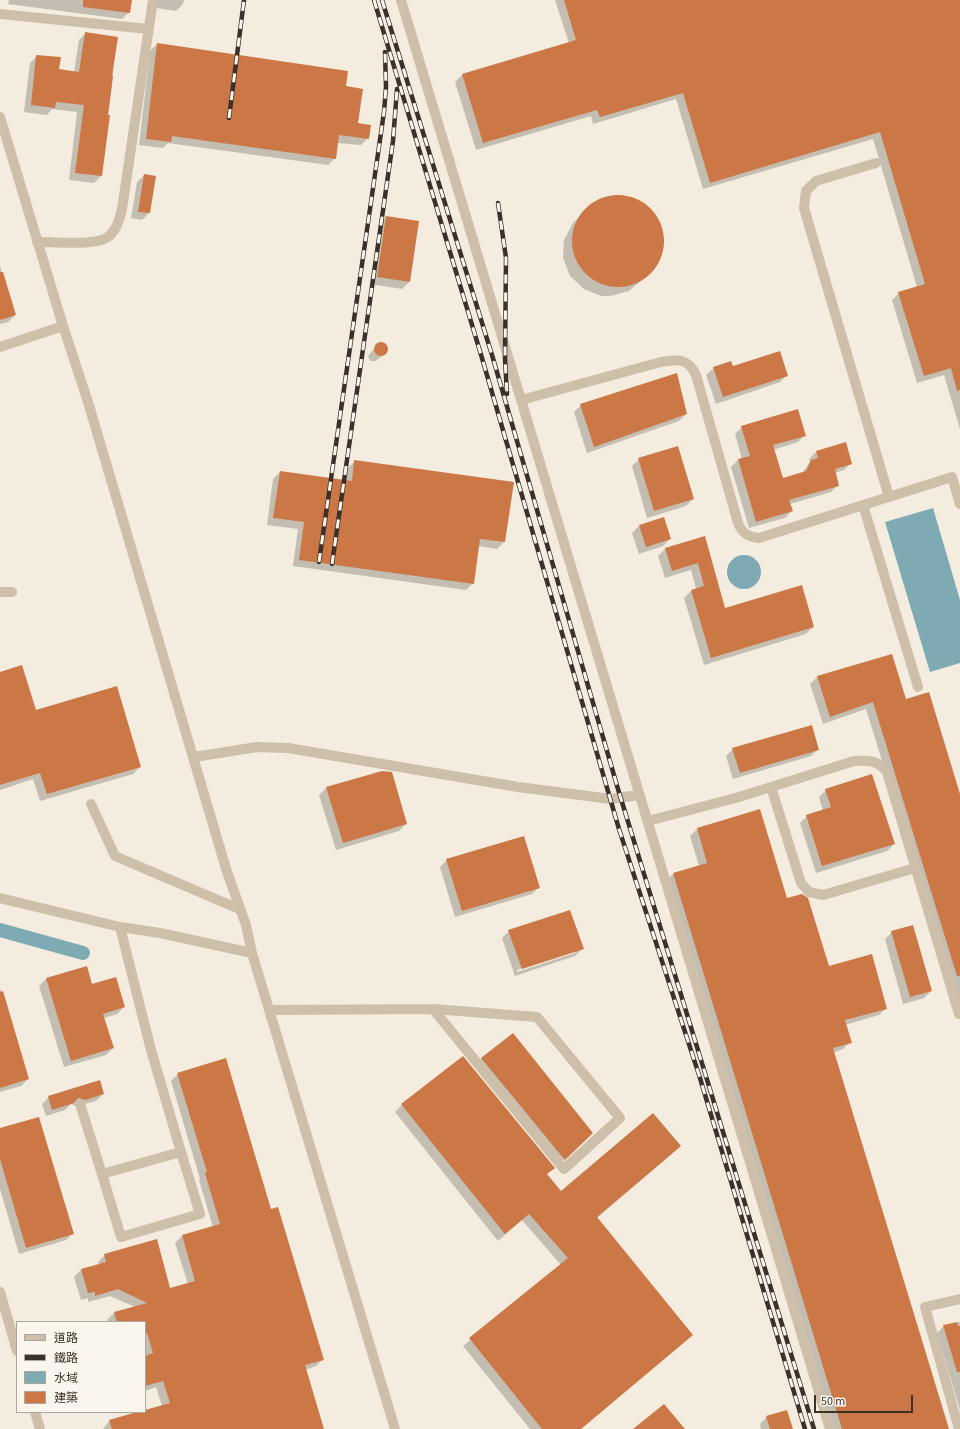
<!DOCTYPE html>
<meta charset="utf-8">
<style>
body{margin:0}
#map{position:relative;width:960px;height:1429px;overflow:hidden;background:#f4eddf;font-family:"Source Sans 3","Noto Sans TC",sans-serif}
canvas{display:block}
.legend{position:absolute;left:16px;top:1321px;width:130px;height:92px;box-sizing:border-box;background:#fbf6ed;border:1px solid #aea79f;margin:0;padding:5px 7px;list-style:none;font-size:12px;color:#3b312a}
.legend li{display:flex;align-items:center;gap:8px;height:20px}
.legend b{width:20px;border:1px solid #aea79f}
.scale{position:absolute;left:814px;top:1395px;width:99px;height:18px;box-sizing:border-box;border:2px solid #3b312a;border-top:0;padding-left:5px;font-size:12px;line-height:14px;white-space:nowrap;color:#3b312a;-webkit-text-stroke:3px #fbf6ed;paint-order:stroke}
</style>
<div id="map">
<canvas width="960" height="1429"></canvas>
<ul class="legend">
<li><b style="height:5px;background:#cdbfaa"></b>道路</li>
<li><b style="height:5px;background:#3b312a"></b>鐵路</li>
<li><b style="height:11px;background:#7daab3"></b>水域</li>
<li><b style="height:11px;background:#cb7746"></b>建築</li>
</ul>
<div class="scale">50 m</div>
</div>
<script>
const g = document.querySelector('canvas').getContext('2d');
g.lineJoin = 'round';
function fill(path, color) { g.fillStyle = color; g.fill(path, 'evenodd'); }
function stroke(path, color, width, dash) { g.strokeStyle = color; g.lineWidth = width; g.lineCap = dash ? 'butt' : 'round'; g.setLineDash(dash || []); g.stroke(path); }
const water = new Path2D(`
 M933,508L960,600V663L930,672L885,522Z
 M727 572a17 17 0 1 1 34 0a17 17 0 1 1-34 0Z`);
const shadow = new Path2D(`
 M9,0H131L129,12L122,19L8,4Z
 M157,0H184L183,4L176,11L156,8Z
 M555,0H960V429L944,375L917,383L892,300L899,293L917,287L873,139L703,189L676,99L593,124L591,116L476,150L455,82L462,75L569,43Z
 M86,33L117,38L101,176L94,183L69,180L77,112L52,109L47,115L24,112L30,63L37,56L58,70L74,72L79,40Z
 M157,44L345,87L357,124L368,138L361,145L337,143L335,158L328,165L168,143L163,148L139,145L150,51Z
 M144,175L155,177L149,213L142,220L131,218L137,182Z
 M616,196L634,199L643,203L656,217L663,234L662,253L654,270L629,291L611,296H601L584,289L570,276L563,258L564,240L573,223L583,213L598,201Z
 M386,217L409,282L402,289L370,284L379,224Z
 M0,266L15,315L8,322L0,324Z
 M379,343H381L386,346V352L376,361H370L368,356Z
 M732,367L787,375L780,382L716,404L706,375L714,368Z
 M581,405L686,414L679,421L587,453L574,412Z
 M742,427L805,435L798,442L773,450L782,479L802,473L810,462L809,459L816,452L851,463L844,470L835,473L838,485L831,492L790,504L792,511L785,518L749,528L731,467L738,460L742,459L735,434Z
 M639,459L693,499L686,506L647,518L632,466Z
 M355,461L504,542L497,549L478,546L473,583L466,590L293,566L298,529L267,525L273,479L280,472L346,481L348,468Z
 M639,526L670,539L663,546L639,554L632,533Z
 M704,538L725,609L813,627L806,634L704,665L684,598L691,591L696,589L691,570L665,578L658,556L665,549Z
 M891,655L905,700L960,797V1013L866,709L823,724L810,684L817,677Z
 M0,673L35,711L140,767L133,774L40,801L33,779L0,790Z
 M733,749H818L811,756L733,779L726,756Z
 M326,788L406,824L399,831L336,850L319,795Z
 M826,790L894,844L887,851L816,873L800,823L807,816L823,811L819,797Z
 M697,829L787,899L828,967L886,1008L879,1015L845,1025L850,1042L843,1049L833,1053L948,1429H833L666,881L673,874L699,866L690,836Z
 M447,860L539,887L532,894L455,917L440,867Z
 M509,931L582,949L575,956L515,976L502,938ZM575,951V953L517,972V970Z
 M892,932L931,991L924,998L903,1004L885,939Z
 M86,967L92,985L124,1007L117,1014L104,1018L113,1048L106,1055L64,1067L39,986L46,979Z
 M0,988L28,1079L21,1086L0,1092Z
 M482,1058L585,1140L557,1166L475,1065Z
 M178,1074L270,1210L323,1359L316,1366L305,1370L323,1429H103L110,1420L162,1406L156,1387L145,1391V1322H108L107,1320L114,1313L135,1307L110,1296L88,1302V1298L81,1300L74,1277L81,1270L99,1265L98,1262L105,1255L170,1289L188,1284L175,1243L182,1236L213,1227L199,1180L200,1179L171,1081Z
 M103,1094L96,1101L77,1106L71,1104L65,1110L46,1116L42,1104L49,1097Z
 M402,1105L561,1193L673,1153L597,1218L692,1335L581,1429H530L463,1346L561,1265L522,1220L498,1241L395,1112Z
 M0,1130L73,1233L66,1240L19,1254L0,1189Z
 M960,1322V1410L937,1333L944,1326Z
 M767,1417L792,1429H761L760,1424Z`);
const canal = new Path2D(`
 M0,930L83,953`);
const building = new Path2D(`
 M83,0H132L130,13L83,7Z
 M564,0H960V390L957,391L951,368L924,376L898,292L925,284L880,132L710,183L683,93L600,117L597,110L483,143L462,74L576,40Z
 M85,32L118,37L112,76L113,77L108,115H110L102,176L75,173L84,105L56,102L55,108L31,105L36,55L61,57L59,69L79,72Z
 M157,43L348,71L346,86L363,89L358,123L371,125L369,139L339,135L336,159L172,136L171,142L146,139Z
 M144,174L156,176L150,213L138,212Z
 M572 241a46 46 0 1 1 92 0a46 46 0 1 1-92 0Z
 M386,216L419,221L410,282L377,277Z
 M0,272H3L16,315L0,320Z
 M374 349a7 7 0 1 1 14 0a7 7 0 1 1-14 0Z
 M780,351L788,376L723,397L713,367L731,361L733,366Z
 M677,373L687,414L594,447L580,404Z
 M798,409L806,436L773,445L783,478L806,471L811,460L818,458L816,451L846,442L852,464L835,469L839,486L789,500L793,511L756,522L738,459L750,456L741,426Z
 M678,446L694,499L654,511L638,458Z
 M354,460L514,482L505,542L480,539L474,584L299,560L304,522L273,518L280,471L352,481Z
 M664,517L671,539L646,547L639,525Z
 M705,536L725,608L802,585L814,627L711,658L691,590L704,586L698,563L672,571L665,548Z
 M892,654L906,699L929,692L960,794V976H957L873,702L830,717L817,676Z
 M22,665L36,710L117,686L141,767L47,794L40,773L0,785V672Z
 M812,725L819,750L740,773L732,748Z
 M382,771L392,772L407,824L343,843L326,787Z
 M872,774L895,844L822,866L806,815L831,807L825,789Z
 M760,809L787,898L802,894L808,898L829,966L872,954L887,1009L845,1020L852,1043L833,1048L949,1429H842L673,873L707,863L697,828Z
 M524,836L540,888L462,911L446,859Z
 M570,910L584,949L522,969L508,930Z
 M913,925L932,991L910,997L891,931Z
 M87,966L92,984L116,977L125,1007L103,1014L114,1048L71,1061L46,978Z
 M3,991L29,1079L0,1088V992Z
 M513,1033L593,1133L565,1160L481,1058Z
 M463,1056L555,1168L547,1174L561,1191L653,1113L681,1146L597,1217L693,1335L581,1429H542L469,1338L568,1258L529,1214L505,1234L401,1104Z
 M226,1058L271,1209L278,1207L324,1360L305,1365L324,1429H112L109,1420L137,1412H145V1410L170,1403L163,1381L145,1386V1356L153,1353L147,1333H145V1322H117L114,1312L147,1303L118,1289L95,1296V1292L88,1293L81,1269L106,1262L104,1254L157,1239L170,1288L195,1281L182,1235L220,1224L205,1173L207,1172L177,1073Z
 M100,1080L104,1094L85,1100L78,1098L74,1103L52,1110L48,1096Z
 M39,1117L74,1234L26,1248L0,1159V1128Z
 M957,1322L958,1326H960V1372H957L943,1325Z
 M664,1404L685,1429H633Z
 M787,1410L793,1429H770L766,1416Z`);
const minor = new Path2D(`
 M401,0L830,1429
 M0,14L148,29
 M0,117L63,326L88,402L227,872L246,925L252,953L395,1429
 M876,163L816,181L806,191L804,208L889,497
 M37,242C54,242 96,246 108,237C117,230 120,219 122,209L153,0
 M0,347L63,326
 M521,400L661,362C678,359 688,358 696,375L738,523C742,533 748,537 759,538L952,477L960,504
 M863,505L918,687
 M0,592H12
 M194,757L257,747L288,748L518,787L611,799L639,795
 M771,787L801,883L809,892L823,895L915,868
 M91,804L115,856L239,909
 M648,821L739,797L854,761C868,760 878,760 887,772L959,1014
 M0,898L120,927L160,933L252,953
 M269,1010L433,1009L537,1017L620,1118L564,1169L433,1009
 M80,1104L102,1174L181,1152L151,1050L120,927
 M102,1174L121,1237L200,1214L181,1152
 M0,1292L17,1351
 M35,1412L40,1429
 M959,1429L925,1307L960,1299`);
const rail = new Path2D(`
 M374,0L482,358L619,829L700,1078L805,1429
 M382,0L492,355L618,789L814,1429
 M229,118L244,0
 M498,203L506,258L505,359L507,394
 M319,562L384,112L386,87L385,52
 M332,564L393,141L397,89`);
fill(water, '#7daab3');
fill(shadow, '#0003');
stroke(canal, '#7daab3', 14);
fill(building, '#cb7746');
stroke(minor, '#cdbfaa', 10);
stroke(rail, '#3b312a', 4.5);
stroke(rail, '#fbf6ed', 3, [9]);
</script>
